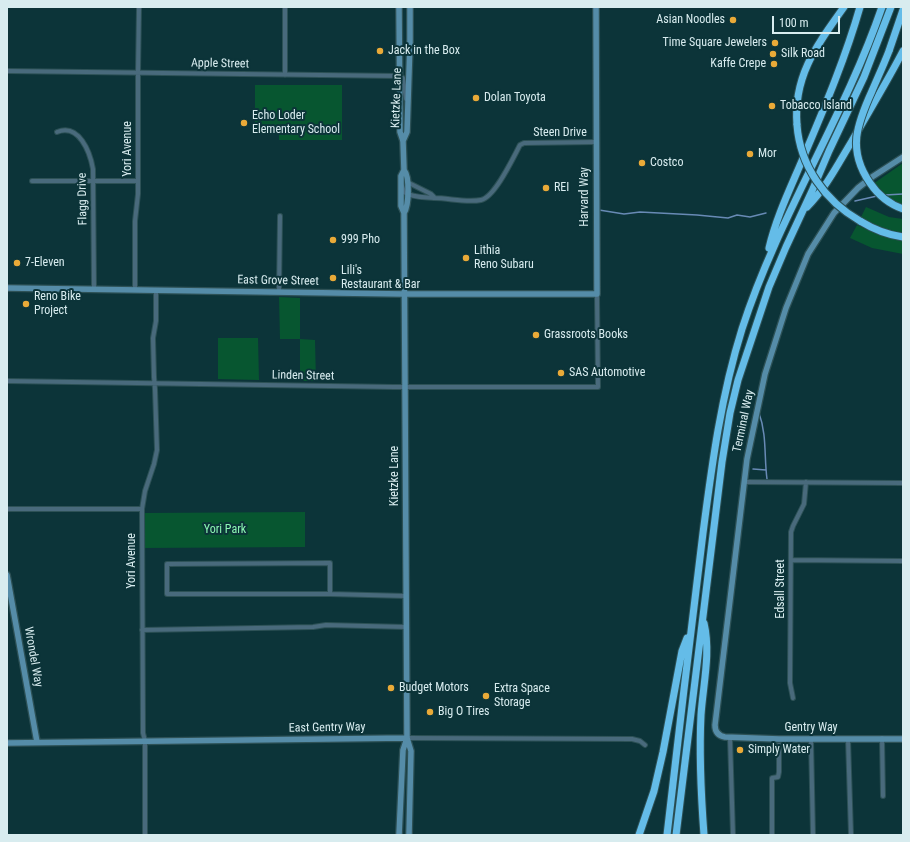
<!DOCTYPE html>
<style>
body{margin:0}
#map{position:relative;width:910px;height:842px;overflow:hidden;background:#0c3439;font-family:"Roboto Condensed",sans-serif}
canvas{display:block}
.frame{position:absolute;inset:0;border:8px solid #d8ecef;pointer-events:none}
.scale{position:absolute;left:772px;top:16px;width:68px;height:18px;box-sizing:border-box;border:2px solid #d8ecef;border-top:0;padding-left:5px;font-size:12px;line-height:14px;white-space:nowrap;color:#d8ecef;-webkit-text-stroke:3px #0c3439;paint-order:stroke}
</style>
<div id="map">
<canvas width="910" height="842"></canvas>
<div class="frame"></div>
<div class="scale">100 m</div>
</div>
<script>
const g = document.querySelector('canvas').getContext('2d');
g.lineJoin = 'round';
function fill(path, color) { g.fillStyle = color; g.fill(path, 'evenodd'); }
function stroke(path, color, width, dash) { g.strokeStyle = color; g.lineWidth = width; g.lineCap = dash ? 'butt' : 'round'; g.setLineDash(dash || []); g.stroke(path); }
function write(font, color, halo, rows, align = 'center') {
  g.font = font + ' "Roboto Condensed",sans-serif'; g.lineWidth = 4; g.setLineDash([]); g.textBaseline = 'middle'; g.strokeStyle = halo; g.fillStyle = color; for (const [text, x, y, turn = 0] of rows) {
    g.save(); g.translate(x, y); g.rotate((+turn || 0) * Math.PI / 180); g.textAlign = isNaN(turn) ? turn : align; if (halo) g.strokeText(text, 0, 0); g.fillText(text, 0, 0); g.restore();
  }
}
const green = new Path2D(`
 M255,85H342V140H279V131L276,128H255Z
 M903,163V206L890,199L873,184Z
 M866,207L889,217L903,219V233C888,231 874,225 860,219Z
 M857,225L882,236L903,241V254L872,248L850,238Z
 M279,297L300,298V339L315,340L316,381H300V339H280Z
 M218,338H258L259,380L218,379Z
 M305,512V547L144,548V513Z`);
const stream = new Path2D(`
 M885,195L903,194
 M855,201L877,196
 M599,210L624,214L640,212L697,215L728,218L737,215L750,217L766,213
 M759,413C767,435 764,457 767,479
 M753,469L766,470`);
const street = new Path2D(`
 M285,7V75
 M7,71L399,76L403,78L406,99
 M57,132C79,123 90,152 93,169L94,289
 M32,181H138
 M407,182L431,194L434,197
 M402,186L404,192C413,198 425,197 434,198C449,198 466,203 481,200C495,197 513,158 520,145L524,143L596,142
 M135,290V221L138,194V73L139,7
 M279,292L280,216
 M7,381L394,387H598L597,294
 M745,482L903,483
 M7,509H142
 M791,560L903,561
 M330,594V563L167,564V594H330L406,596
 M142,630L313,627L326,625L406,627
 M793,698L790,683L791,532L793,526L804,504L806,482
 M407,738L632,739L640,741L645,745
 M730,738L733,835
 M882,738L883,796
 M811,739L813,835
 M848,739L851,835
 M145,835V741L143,733L142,509L145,491L154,464L157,450L155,389L154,377L153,338L156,321V290
 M772,835V778L778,777L779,772V745`);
const secondary = new Path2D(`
 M399,7L400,132L403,141L404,170L401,176V206L404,213
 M403,141L407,132L410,43V7
 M903,157L872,177L858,188L834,213L808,254L786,308L765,374L747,459L715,725C715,732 719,736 725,737L779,739H903
 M404,170C410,177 409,205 404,213L407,738L411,751L409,835
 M7,288L404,294H597L596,7
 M7,575L37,742
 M7,743L407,738
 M399,835L403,750L407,738`);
const highway = new Path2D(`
 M889,51L903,10
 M797,125C793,76 817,45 844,7
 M807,207C826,188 838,164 852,141C869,111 887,82 903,51
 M860,221C873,229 888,235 903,237
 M769,248C777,214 793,183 806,151C826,104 846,56 860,7
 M704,623C711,653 703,685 701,715C699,755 701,795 704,835
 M639,835L654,791L663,752L682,651L687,638
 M667,835C679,734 690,634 703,533C712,464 721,396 742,329C778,217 844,118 882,7
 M676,835L722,462L730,413L738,380L769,287L786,247L812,191L829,151L864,77L891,7`);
const highwayBridge = new Path2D(`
 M889,51C884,64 878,77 872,91C857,124 847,150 870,183C878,195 889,204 903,209
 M797,125C800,166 825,201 860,221`);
const markers = [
 [733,20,4,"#eaaa38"],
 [775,43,4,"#eaaa38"],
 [380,51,4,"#eaaa38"],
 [773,54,4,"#eaaa38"],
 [774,64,4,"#eaaa38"],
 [476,98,4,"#eaaa38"],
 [772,106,4,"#eaaa38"],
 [244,123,4,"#eaaa38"],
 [750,154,4,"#eaaa38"],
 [642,163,4,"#eaaa38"],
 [546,188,4,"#eaaa38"],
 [333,240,4,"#eaaa38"],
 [466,258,4,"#eaaa38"],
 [17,263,4,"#eaaa38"],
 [333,278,4,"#eaaa38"],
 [26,304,4,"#eaaa38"],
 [536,335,4,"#eaaa38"],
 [561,373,4,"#eaaa38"],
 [391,688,4,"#eaaa38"],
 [486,696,4,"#eaaa38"],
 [430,712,4,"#eaaa38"],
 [740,750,4,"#eaaa38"]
];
const poiNames = [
 ["Asian Noodles",725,20,"right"],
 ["Time Square Jewelers",767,43,"right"],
 ["Jack in the Box",388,51],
 ["Silk Road",781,54],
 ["Kaffe Crepe",766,64,"right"],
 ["Dolan Toyota",484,98],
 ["Tobacco Island",780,106],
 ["Echo Loder",252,116],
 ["Elementary School",252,130],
 ["Mor",758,154],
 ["Costco",650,163],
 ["REI",554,188],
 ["999 Pho",341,240],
 ["Lithia",474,251],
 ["Reno Subaru",474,265],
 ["7-Eleven",25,263],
 ["Lili's",341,271],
 ["Restaurant & Bar",341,285],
 ["Reno Bike",34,297],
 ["Project",34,311],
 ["Grassroots Books",544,335],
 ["SAS Automotive",569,373],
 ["Budget Motors",399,688],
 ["Extra Space",494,689],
 ["Storage",494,703],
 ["Big O Tires",438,712],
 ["Simply Water",748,750]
];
const streetNames = [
 ["Apple Street",220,64,1],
 ["Kietzke Lane",397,98,-88],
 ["Steen Drive",560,133],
 ["Yori Avenue",128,149,-90],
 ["Harvard Way",585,197,-90],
 ["Flagg Drive",83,199,-91],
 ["East Grove Street",278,281,1],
 ["Linden Street",303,376,1],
 ["Terminal Way",744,421,-78],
 ["Kietzke Lane",395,476,-90],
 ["Yori Avenue",132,561,-90],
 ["Edsall Street",781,589,-90],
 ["Wrondel Way",33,657,80],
 ["East Gentry Way",327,728,-1],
 ["Gentry Way",811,728]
];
const parkNames = [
 ["Yori Park",225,530]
];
fill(green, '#075630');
stroke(stream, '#688ab5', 1.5);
stroke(street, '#2d5156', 6);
stroke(secondary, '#2d5156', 8);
stroke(highway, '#2d5156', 9);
stroke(street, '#496a7c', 4);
stroke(secondary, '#558ca8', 5.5);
stroke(highway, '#64bce8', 7);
stroke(highwayBridge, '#2d5156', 9, []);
stroke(highwayBridge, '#64bce8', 7);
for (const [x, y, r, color] of markers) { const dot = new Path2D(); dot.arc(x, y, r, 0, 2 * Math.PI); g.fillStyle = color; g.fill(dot); stroke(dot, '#0c3439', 1.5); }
write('12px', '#d8ecef', '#0c3439', poiNames, 'left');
write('12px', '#d8ecef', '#0c3439', streetNames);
write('12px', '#8cf6b3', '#0c3439', parkNames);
</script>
